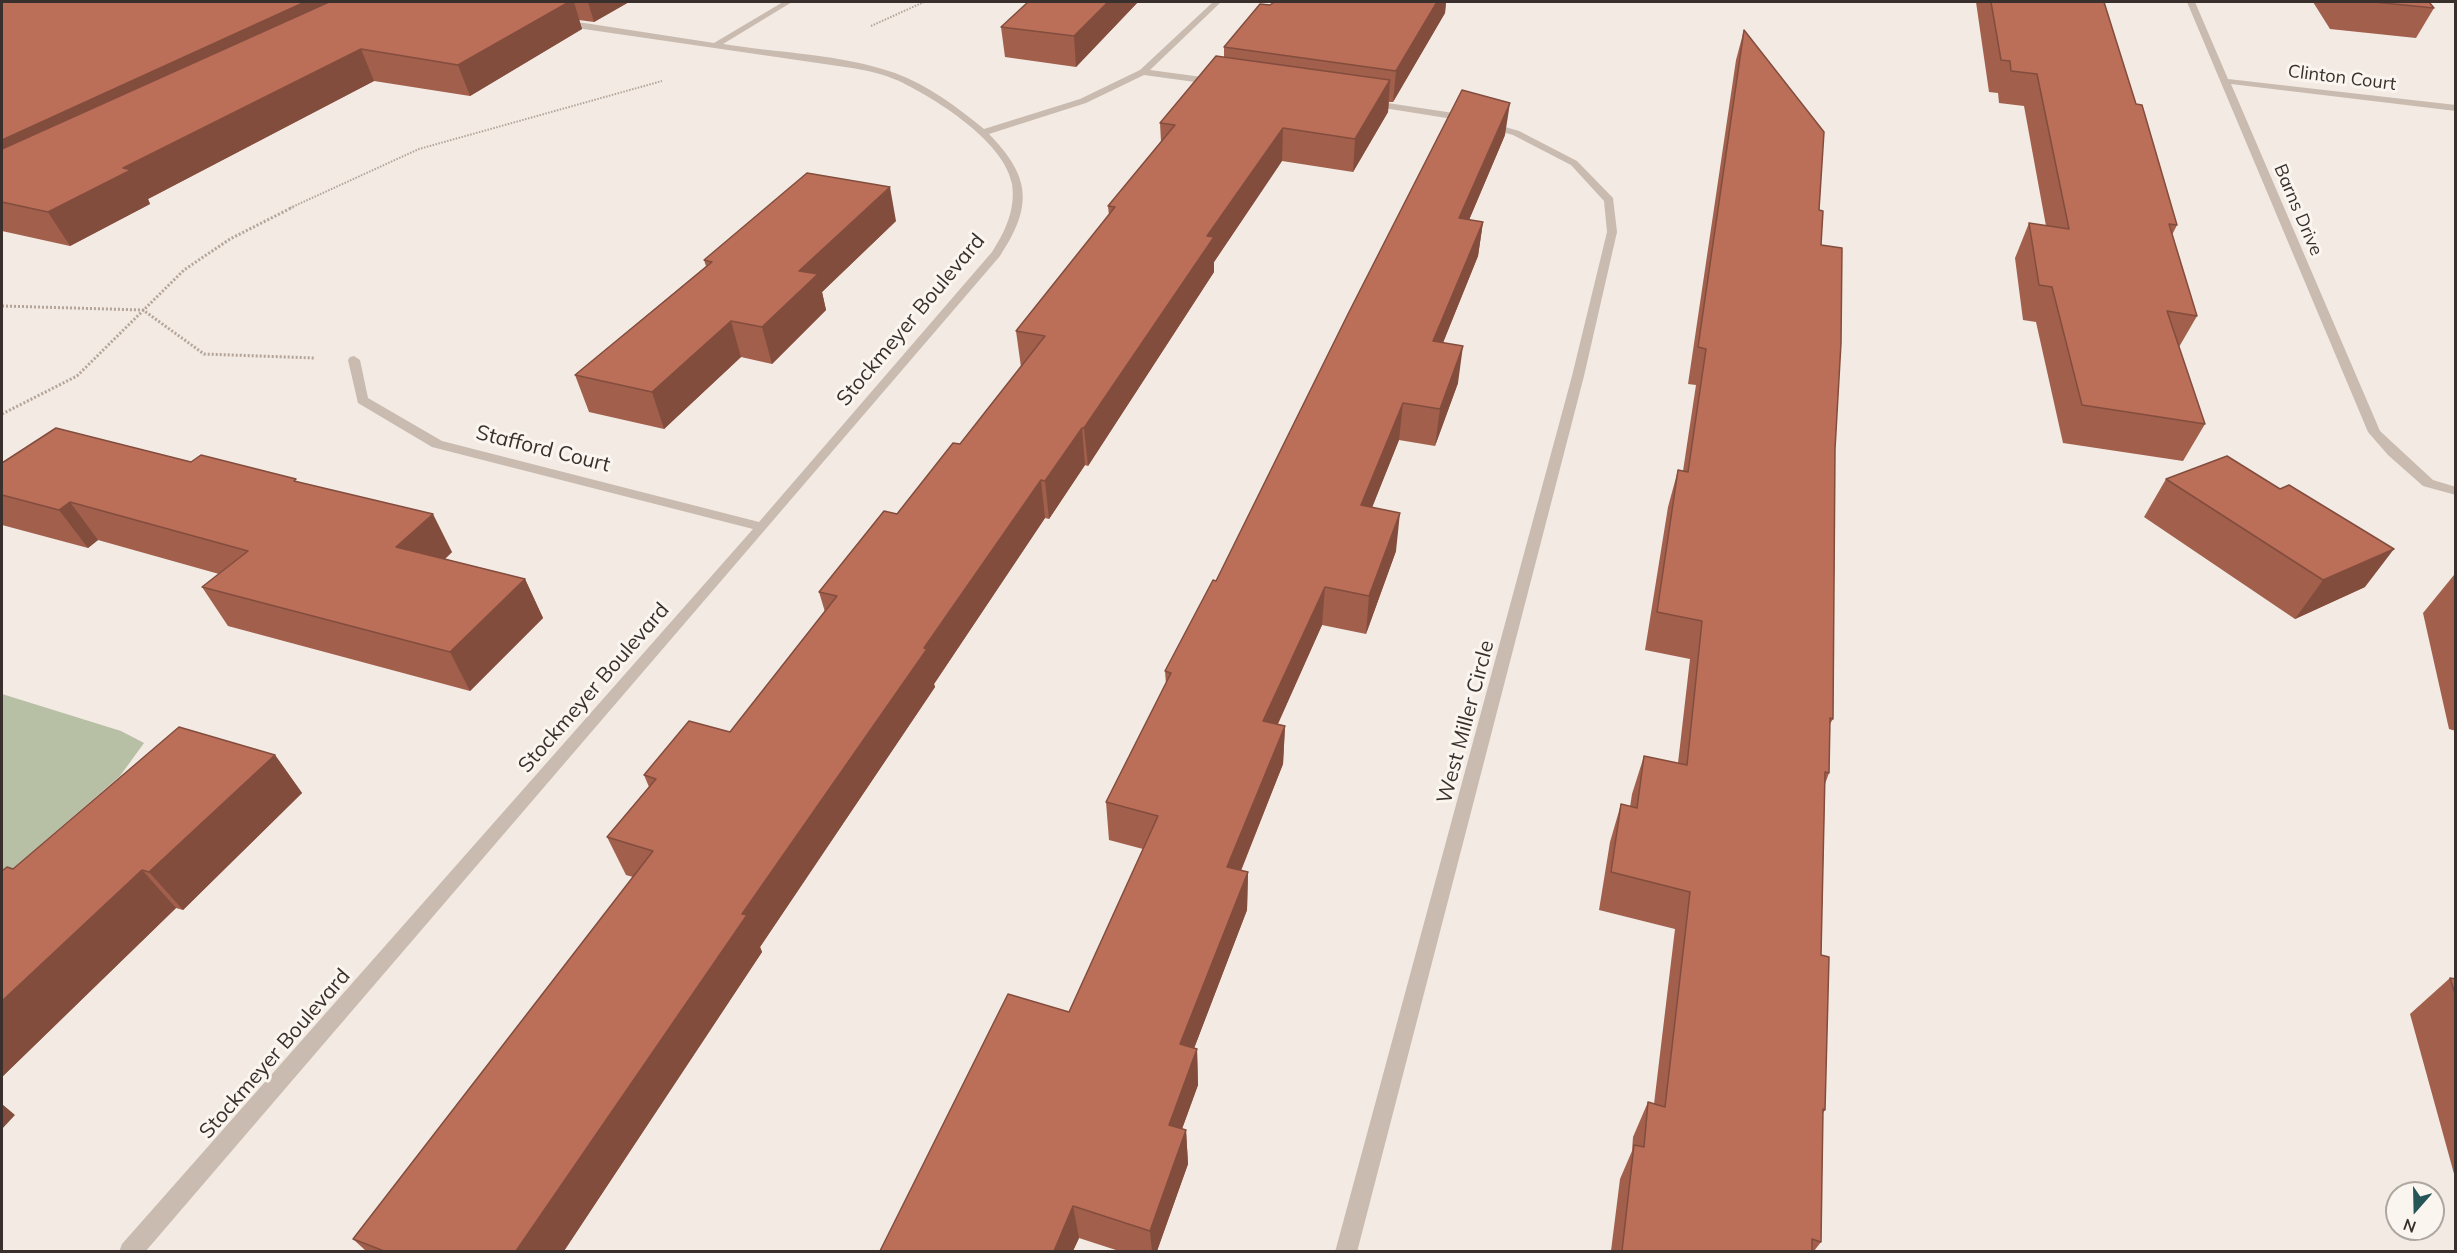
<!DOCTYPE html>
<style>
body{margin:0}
#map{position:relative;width:2457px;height:1253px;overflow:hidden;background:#f2eae3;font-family:Mulish,sans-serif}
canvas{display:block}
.frame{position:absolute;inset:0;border:3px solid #39302d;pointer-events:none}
.north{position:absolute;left:2385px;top:1181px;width:60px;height:60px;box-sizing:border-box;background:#faf5ef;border:2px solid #ada6a1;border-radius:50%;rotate:200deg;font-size:16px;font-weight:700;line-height:24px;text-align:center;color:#39302d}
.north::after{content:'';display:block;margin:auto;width:21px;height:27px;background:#255557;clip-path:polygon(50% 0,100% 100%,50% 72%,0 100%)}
</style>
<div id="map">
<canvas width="2457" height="1253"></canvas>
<div class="frame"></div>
<div class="north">N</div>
</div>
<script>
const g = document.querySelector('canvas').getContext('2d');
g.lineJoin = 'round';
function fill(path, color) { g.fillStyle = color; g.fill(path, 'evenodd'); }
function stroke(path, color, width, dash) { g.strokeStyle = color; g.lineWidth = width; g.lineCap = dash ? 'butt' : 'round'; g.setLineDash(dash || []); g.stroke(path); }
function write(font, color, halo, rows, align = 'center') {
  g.font = font + ' Mulish,sans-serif'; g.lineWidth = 6; g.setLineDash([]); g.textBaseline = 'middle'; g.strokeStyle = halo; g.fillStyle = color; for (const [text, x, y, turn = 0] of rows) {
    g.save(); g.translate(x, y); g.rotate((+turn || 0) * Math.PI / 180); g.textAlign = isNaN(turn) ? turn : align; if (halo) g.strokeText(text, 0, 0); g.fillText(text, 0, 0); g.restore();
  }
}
const green = new Path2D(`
 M2,694L121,731L144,743L120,776L2,878Z`);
const pathFar1 = new Path2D(`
 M871,26L924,2
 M290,208L419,149L662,81`);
const path = new Path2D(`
 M2,306L143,310L204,354L314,358
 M2,414L77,376L184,270L230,239L293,207`);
const minor = new Path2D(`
 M783,2H792L723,44C779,53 841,54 895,73C928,85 957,107 984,129L1080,99L1140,70L1213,2H1221L1150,70L1217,79L1221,82L1217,85L1144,75L1086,103L989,134C1031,177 1033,206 1000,256L145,1252H119L122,1244L753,529L432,447L358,403L348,360L350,357L354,356L360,360L368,398L442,441L759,522L992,252C1005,232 1016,209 1012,184C1005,143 939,101 905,84C888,75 870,71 852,68L563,26L559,23L563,20L591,24L714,43Z
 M2187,2H2195L2228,79L2456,105V111L2231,84L2380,431L2433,480L2456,487V495L2423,486L2388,455L2368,432Z
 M1368,100L1460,114L1519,131L1577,161L1613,198L1617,232L1584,376L1357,1252H1335L1572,376L1607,232L1604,201L1571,165L1513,135L1459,120L1365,105V101Z`);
const wall = new Path2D(`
 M2,2H629L594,22L579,20L582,29L470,96L374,81L148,199L150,204L70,246L2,231Z
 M1138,2L1076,67L1005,57L1001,27Z
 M1274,2H1446L1445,13L1393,102H1389L1388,112L1353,172L1282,161L1214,262V272L1088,466L1085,465L1049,519L1045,518L934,684L935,687L760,947L762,952L564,1251H366L353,1239L633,877L626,875L607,837L649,787L644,775L730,732L825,612L819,592L897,514L960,444L1021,367L1016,331L1109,216L1108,206L1161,142L1160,123L1224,57V47L1270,5Z
 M1976,2H2104L2136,104L2177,225L2172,235L2197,316L2179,347L2205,424L2183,461L2063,443L2036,322L2023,320L2015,258L2029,223L2046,226L2024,106L1999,103L1998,93L1989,92Z
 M2313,2H2429L2434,8L2416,38L2330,29Z
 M1744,30L1819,210L1835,449L1833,719L1830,724L1829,773L1825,784L1821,955L1825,1110L1823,1113L1821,1242L1814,1251H1611L1620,1179L1632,1151L1633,1137L1648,1102L1654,1104L1675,929L1599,910L1610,842L1621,804L1630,807L1632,794L1644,756L1678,763L1690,659L1645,650L1668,507L1678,470L1683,471L1696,385L1688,384L1736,60Z
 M1505,135L1469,220L1483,222L1478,256L1443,343L1458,383L1435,446L1399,440L1372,507L1396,551L1366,634L1322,625L1278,724L1285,726L1283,764L1241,871L1248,872L1247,910L1194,1048L1197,1049L1198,1085L1182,1129L1186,1130L1188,1164L1157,1251H1119L1079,1238L1073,1251H880L1069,1012L1143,849L1109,840L1106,802L1166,684L1165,671L1216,581Z
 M896,221L822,292L826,310L772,364L741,357L664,429L589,412L575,375L706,266L704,260Z
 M2,463L298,482L452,552L445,559L525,579L543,618L470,691L228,626L202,587L219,574L98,540L88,548L2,525Z
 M2166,479L2280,489L2365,587L2295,619L2144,517Z
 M2454,575L2456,576V731L2449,729L2423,613Z
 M275,755L302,793L183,910L176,908L2,1077L13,869Z
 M2450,978L2456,979V1181L2410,1014Z`);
const shadedWall = new Path2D(`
 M305,2H348L2,183V140Z
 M569,2H574L582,29L470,96L458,65Z
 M588,2H629L594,22Z
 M1108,2H1138L1076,67L1074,36Z
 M1437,2H1446L1445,13L1393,102L1396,71Z
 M361,49L374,81L148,199L150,204L70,246L48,212L123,168Z
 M1390,80L1388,112L1353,172L1355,139Z
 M1510,103L1505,135L1455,253L1459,218Z
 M1283,128L1282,161L1214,262V272L1088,466L1084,428L1207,236Z
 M890,187L896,221L822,292L826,310L772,364L762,327L799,271Z
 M1483,222L1478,256L1429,377L1433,341Z
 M731,321L741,357L664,429L652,392Z
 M1463,346L1458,383L1435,446L1440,409Z
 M1403,403L1399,440L1358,543L1361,505Z
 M1082,428L1085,465L1049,519L1045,481Z
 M1041,480L1045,518L934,684L935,687L760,947L762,952L564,1251H516L742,914L924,648Z
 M70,502L98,540L88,548L59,510Z
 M1400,513L1396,551L1366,634L1369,596Z
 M433,514L452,552L417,585L396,547Z
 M2394,549L2365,587L2295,619L2323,580Z
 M525,579L543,618L470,691L450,652Z
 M1325,587L1322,625L1262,759L1263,721Z
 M1285,726L1283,764L1227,905V867Z
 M275,755L302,793L183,910L149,872Z
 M142,870L176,908L2,1077V1001Z
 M1248,872L1247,910L1182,1080L1180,1044Z
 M1197,1049L1198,1085L1171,1159L1169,1125Z
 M2,1104L15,1115L2,1129Z
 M1186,1130L1188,1164L1157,1251H1152L1150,1231Z
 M1073,1206L1079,1238L1073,1251H1054Z`);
const building = new Path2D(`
 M2,2H305L2,140Z
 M329,2H569L458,65L361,49L123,168L131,170L48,212L2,202V149Z
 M1028,2H1108L1074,36L1001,27Z
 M1274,2H1437L1396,71L1224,47L1260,4L1270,5Z
 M1991,2H2104L2136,104L2142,105L2177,225L2169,224L2197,316L2167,311L2205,424L2082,405L2052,287L2039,285L2029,223L2069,229L2037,74L2011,71L2010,61L2001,60Z
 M2374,2H2429L2434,8Z
 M1744,30L1824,132L1819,210L1823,211L1821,245L1842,248L1841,343L1835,449L1833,719L1830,718L1829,773L1825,772L1821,955L1829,957L1825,1110L1823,1109L1821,1242L1812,1239V1251H1622L1634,1145L1644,1147L1648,1102L1665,1107L1690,892L1611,872L1621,804L1637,808L1644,756L1687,765L1702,621L1657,612L1678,470L1688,472L1706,349L1698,347Z
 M1216,56L1390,80L1355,139L1283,128L1207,236L1214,237L1084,428H1082L1045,481L1041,480L924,648L927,649L742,914L747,915L516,1251H384L353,1239L653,851L607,837L656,779L644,775L689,721L730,732L837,596L819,592L884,511L897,514L953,443L960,444L1045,336L1016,331L1115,207L1108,206L1175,125L1160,123Z
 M1462,90L1510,103L1459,218L1483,222L1433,341L1463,346L1440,409L1403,403L1361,505L1400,513L1369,596L1325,587L1263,721L1285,726L1227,867L1248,872L1180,1044L1197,1049L1169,1125L1186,1130L1150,1231L1073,1206L1054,1251H880L1008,994L1069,1012L1158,816L1106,802L1171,673L1165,671L1213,580L1216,581L1348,314Z
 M807,173L890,187L799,271L818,274L762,327L731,321L652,392L575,375L712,262L704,260Z
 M56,428L191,462L201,455L296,479L294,481L433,514L396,547L525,579L450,652L202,587L248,551L70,502L59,510L2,495V463Z
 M2227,456L2280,489L2289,485L2394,549L2323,580L2166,479Z
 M179,727L275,755L149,872L142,870L2,1001V871L7,867L13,869Z
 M2450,978L2456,979V997Z`);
const farStreetnames = [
 ["Clinton Court",2342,78,7],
 ["Barns Drive",2298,210,67]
];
const streetNames = [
 ["Stockmeyer Boulevard",911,320,-50],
 ["Stafford Court",543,449,14],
 ["Stockmeyer Boulevard",594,688,-49],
 ["West Miller Circle",1466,722,-75],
 ["Stockmeyer Boulevard",275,1054,-49]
];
fill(green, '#b7c0a4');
stroke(pathFar1, '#b5a599', 2, [1.5, 1.5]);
stroke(path, '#b5a599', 3, [2, 2]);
fill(minor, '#c9bbaf');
fill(wall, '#a15f4c');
fill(shadedWall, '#834d3e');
fill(building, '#bb6e58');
stroke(building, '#834d3e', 1.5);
write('18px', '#39302d', '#faf5ef', farStreetnames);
write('21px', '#39302d', '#faf5ef', streetNames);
</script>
